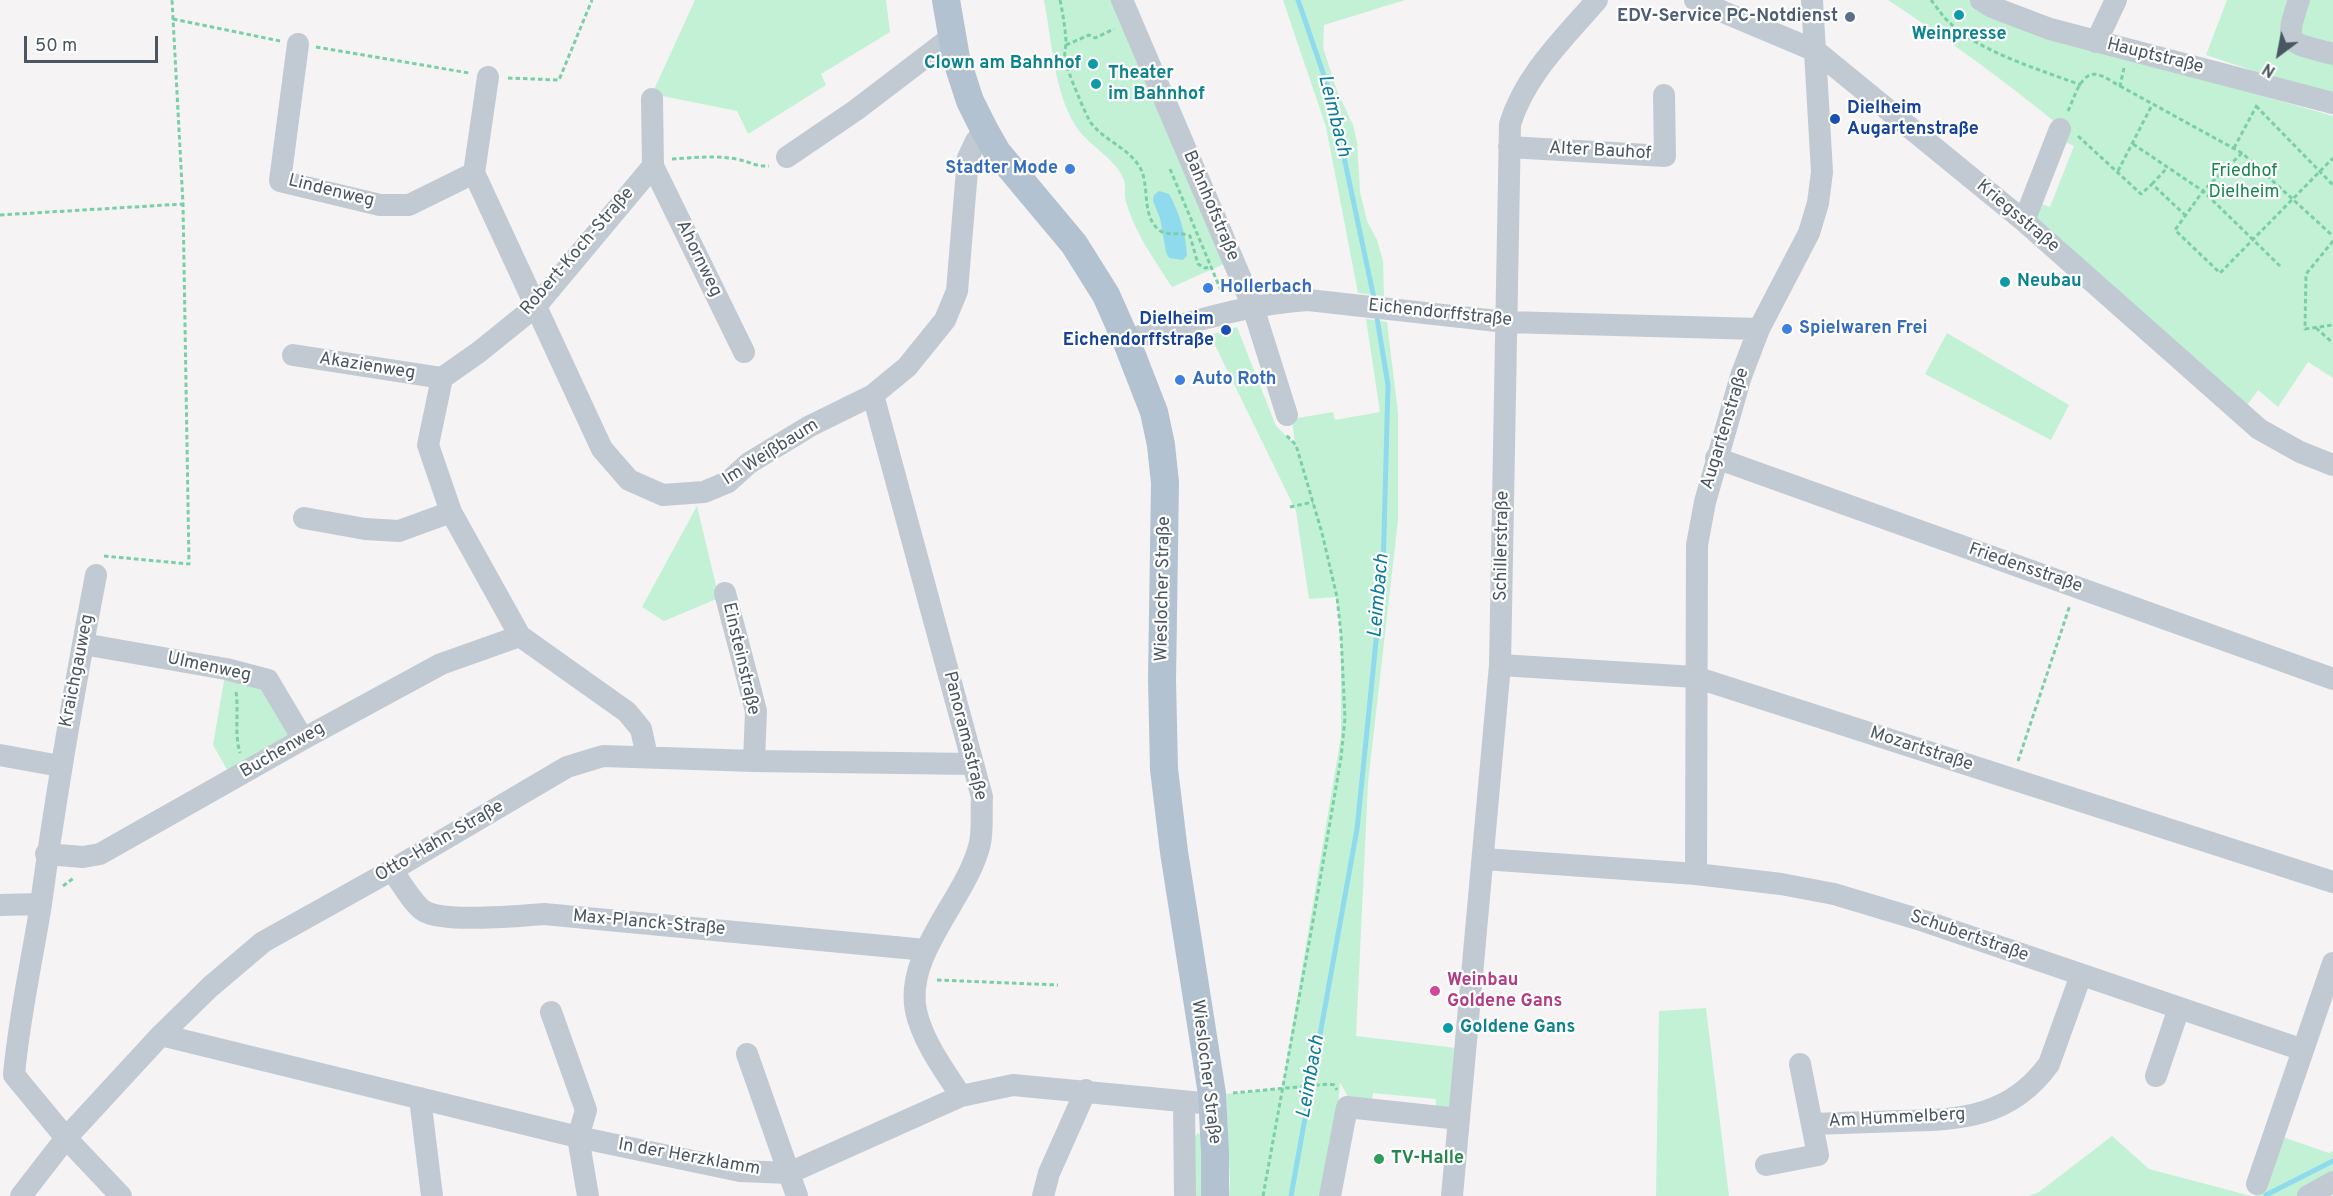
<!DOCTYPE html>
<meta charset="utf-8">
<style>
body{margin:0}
#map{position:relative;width:2333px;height:1196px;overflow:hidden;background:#f5f3f3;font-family:Overpass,sans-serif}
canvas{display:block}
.north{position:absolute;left:2249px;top:24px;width:60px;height:60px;-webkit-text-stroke:4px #fff;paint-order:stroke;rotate:212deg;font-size:16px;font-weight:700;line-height:24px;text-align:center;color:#4a5661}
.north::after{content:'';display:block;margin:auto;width:21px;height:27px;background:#4a5661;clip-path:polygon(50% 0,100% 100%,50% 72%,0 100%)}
.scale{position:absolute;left:24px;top:36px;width:134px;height:27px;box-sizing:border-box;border:3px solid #4a5661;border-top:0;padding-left:8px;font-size:18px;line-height:21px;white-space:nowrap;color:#4a5661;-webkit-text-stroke:4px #fff;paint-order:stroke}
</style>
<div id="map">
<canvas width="2333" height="1196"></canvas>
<div class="north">N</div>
<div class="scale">50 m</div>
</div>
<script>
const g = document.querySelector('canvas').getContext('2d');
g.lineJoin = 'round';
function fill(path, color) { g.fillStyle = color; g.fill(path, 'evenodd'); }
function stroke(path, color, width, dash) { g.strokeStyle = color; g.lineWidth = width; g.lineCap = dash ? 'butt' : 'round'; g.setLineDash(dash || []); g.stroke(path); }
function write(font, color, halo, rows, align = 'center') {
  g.font = font + ' Overpass,sans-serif'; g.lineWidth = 4.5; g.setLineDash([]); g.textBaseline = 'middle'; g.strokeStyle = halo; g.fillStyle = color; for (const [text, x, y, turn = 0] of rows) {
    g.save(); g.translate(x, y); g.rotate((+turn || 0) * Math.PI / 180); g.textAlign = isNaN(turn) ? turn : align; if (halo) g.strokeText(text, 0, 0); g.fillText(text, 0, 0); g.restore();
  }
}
const green = new Path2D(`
 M695,0H886L890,32L821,74L826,85L748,134L737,111L652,94Z
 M1044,0H1122L1233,260L1172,287C1155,261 1135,233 1126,202C1124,195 1126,186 1124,180C1115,157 1087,145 1075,125C1053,88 1052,41 1044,0Z
 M1283,0H1405L1324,25L1323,47L1337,91L1353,125L1357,142L1360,192L1367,221L1377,240L1383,261L1384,296L1358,293L1326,127Z
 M1888,0H1971L2169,69L2333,116V378L2308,362L2278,407L2258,390L2245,408L2034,217L2039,203L2050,207L2074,146L2063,141L2066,131C2009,84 1950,41 1888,0Z
 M2227,0H2333V103L2261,84L2257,72L2206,55Z
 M1366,319L1387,322L1398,413V520L1368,783L1356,1036L1456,1048L1450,1110L1435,1112L1436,1099L1373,1093L1371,1105L1348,1097L1340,1082L1338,1107L1325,1196H1229L1230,1181L1226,1094L1282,1089L1341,736V634L1336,597L1309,599L1296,511L1210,335L1237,327L1276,426L1295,444L1292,419L1333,412L1335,420L1380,412Z
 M1947,333L2069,405L2051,440L1925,374Z
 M697,506L719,598L664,621L642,607Z
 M226,669L268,680L303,739L233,780L213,745Z
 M1706,1008L1729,1196H1656L1659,1011Z
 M1198,1133L1202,1135V1196H1195V1136Z
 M2274,1134L2329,1153L2333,1151V1182L2308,1196H2255Z
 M2112,1136L2149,1169L2251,1196H2029L2039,1192Z`);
const water = new Path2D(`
 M1159,191L1169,194C1179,211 1186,235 1187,255L1183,260L1169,258L1166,252L1160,218L1153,201L1154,195Z`);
const stream = new Path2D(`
 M1298,0L1331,96L1375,303
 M2266,1195L2333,1161
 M1291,1196L1357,829L1383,572L1388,385L1376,312`);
const path = new Path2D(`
 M1060,0C1063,14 1065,27 1066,41C1066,47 1064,54 1065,59C1066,68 1086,116 1091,123C1105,141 1127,147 1139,166C1151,184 1140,214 1159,230C1167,237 1181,231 1190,236L1198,264L1205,268L1211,267
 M1931,0C1937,7 1942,16 1949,22C1979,52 2041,70 2081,85
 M173,19L280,41
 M1066,45L1089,35L1095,38L1114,29
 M316,47L469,73
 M508,78L559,80L592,0
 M2120,86L2242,153L2333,236
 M2256,106L2333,185
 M2068,111C2074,99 2081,69 2099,75C2106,77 2114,83 2120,86L2124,68
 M2078,136L2141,194L2152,184L2185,215
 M2133,144L2203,191L2280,266
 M2234,148L2257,105
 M2242,153L2203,191L2175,230L2220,273L2333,158
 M672,159C693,158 715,155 736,159C748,161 756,167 769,166
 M1170,169L1222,293
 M2118,171L2152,105
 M2152,184L2167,168
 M0,215L183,204
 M2333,241L2306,274L2305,329L2333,325
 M2316,328L2333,343
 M1290,507L1313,502
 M104,556L189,564L183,204L172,0
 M236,692C239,712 234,733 240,753
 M2018,761L2070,605
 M63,886L75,877
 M937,980L1058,985
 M1233,1093L1329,1084L1334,1085L1337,1090
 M1263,1196L1313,921L1341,758L1345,718L1341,634L1337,597L1322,533L1296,445L1286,435`);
const minor = new Path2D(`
 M1122,0L1253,307L1287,415
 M1695,0L1816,51L2024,221L2259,429L2300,452L2333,465
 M1981,0L1992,7L2050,29L2333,103
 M2299,0C2283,47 2289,42 2333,54
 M2096,42L2116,0
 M298,44L280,181L380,205H409L474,173
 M488,77L474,173L602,449L629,480L663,495L704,492L728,482L749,463L810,426L873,395L907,367L945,320L957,291L968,158L976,141L985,131
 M1509,147L1665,156L1664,95
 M787,157L856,110L953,36
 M653,166L744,352
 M2024,221L2060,129
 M1126,340C1186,324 1245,304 1308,300L1506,322L1759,329
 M293,355L442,378
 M873,395L982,797C981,811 983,828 980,843C968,897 904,953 916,1011C923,1042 944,1070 961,1096
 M1716,458L2333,679
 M304,518L365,529L399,531L451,512
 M96,575C75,684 56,793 41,904C32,961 19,1017 14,1075L66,1138L121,1196
 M725,593L756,711L754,761
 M83,644L226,669L268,680L303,739
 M1500,665L1695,677L2333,882
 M0,755L60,766
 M647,756L641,729L627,712L520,636L451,512L428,445L442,378L479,352L536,306L653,166L652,99
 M46,854L83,857L100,854L303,739L441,664L520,636
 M1484,859L1696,874L1781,884L1834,894L1924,921L2303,1050
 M392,870C400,881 413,904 424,911C444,923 518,916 544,914L926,950
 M1696,874L1697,545L1705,502L1741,376L1759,329L1809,233L1818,203L1822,172L1812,0
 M0,905L41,904
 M551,1012L586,1110L578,1137L588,1196
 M161,1035L578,1137L740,1171L789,1173L961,1096L1013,1085L1213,1104
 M747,1054L797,1196
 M2156,1076L2179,1008
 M420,1098L432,1196
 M1184,1102L1185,1196
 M1812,1124C1842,1123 1871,1122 1901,1121C1961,1120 2011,1117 2049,1064L2081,975
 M1766,1165L1818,1155L1800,1064
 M2257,1184L2333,963
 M21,1196L66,1138L161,1035L210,987L263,942L392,870L567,767L603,756L754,761L973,764
 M1043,1196L1049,1173L1086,1090
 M1330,1196L1347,1107L1459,1119
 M1452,1196L1500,665L1510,124C1525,75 1564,38 1597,0
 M2308,1196L2333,1182`);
const major = new Path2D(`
 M946,0L956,58L970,101L985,131L997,152L1074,244L1106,295L1126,340L1154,412L1161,445L1165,483L1162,680L1164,769L1174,852L1212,1094L1215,1152V1196`);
const markers = [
 [1959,15,6,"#0f9aa8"],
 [1850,17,6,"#5c6f8a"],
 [1093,64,6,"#0f9aa8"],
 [1096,84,6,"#0f9aa8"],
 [1835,119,6,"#1a4fb4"],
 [1070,169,6,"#3f7fe0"],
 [2005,282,6,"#0f9aa8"],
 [1208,288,6,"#3f7fe0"],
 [1787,329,6,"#3f7fe0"],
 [1226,330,6,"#1a4fb4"],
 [1180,380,6,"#3f7fe0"],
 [1435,991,6,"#d1479c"],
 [1448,1028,6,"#0f9aa8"],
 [1379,1159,6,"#2e9e5b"]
];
const serviceNames = [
 ["EDV-Service PC-Notdienst",1838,17]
];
const cultureNames = [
 ["Weinpresse",1959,35,"center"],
 ["Clown am Bahnhof",1081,64,"right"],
 ["Theater",1108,74],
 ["im Bahnhof",1108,95],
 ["Neubau",2017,282],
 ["Goldene Gans",1460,1028]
];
const streetNames = [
 ["Hauptstraße",2155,57,14],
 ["Alter Bauhof",1600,152,3],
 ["Lindenweg",331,192,14],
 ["Bahnhofstraße",1210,206,67],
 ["Kriegsstraße",2017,217,40],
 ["Robert-Koch-Straße",578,252,-49],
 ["Ahornweg",698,259,64],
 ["Eichendorffstraße",1440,314,6],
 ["Akazienweg",367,367,9],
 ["Augartenstraße",1726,429,-73],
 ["Im Weißbaum",771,453,-32],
 ["Schillerstraße",1503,546,-89],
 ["Friedensstraße",2025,569,19],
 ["Wieslocher Straße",1164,589,-89],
 ["Einsteinstraße",740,659,77],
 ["Ulmenweg",209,668,12],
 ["Kraichgauweg",78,671,-79],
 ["Panoramastraße",964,736,76],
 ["Mozartstraße",1921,750,18],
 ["Buchenweg",283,751,-30],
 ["Otto-Hahn-Straße",440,842,-30],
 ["Max-Planck-Straße",649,924,5],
 ["Schubertstraße",1969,937,19],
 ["Wieslocher Straße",1205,1072,83],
 ["Am Hummelberg",1897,1119,-3],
 ["In der Herzklamm",689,1158,10]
];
const transitNames = [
 ["Dielheim",1847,109],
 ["Augartenstraße",1847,130],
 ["Dielheim",1214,320,"right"],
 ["Eichendorffstraße",1214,341,"right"]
];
const shopNames = [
 ["Stadter Mode",1058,169,"right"],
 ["Hollerbach",1220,288],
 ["Spielwaren Frei",1799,329],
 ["Auto Roth",1192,380]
];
const parkNames = [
 ["Friedhof",2244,172],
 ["Dielheim",2244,193]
];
const hotelNames = [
 ["Weinbau",1447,981],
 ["Goldene Gans",1447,1002]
];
const leisureNames = [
 ["TV-Halle",1391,1159]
];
const waterNames = [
 ["Leimbach",1333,116,76],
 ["Leimbach",1380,596,-85],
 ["Leimbach",1312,1077,-80]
];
fill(green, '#c3f1d5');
fill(water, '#90daee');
stroke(stream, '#90daee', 5);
stroke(path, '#7ad0a6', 3, [4.5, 3]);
stroke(minor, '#c1cad2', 22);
stroke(major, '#b3c2d1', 28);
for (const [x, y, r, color] of markers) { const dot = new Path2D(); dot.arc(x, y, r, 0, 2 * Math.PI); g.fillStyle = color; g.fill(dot); stroke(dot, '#fff', 2); }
write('bold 18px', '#4e5e75', '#fff', serviceNames, 'right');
write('bold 18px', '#0d838f', '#fff', cultureNames, 'left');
write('18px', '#4a5661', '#fff', streetNames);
write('bold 18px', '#164399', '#fff', transitNames, 'left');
write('bold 18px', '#366cbe', '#fff', shopNames, 'left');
write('18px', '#17864f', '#fff', parkNames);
write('bold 18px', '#b23c85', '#fff', hotelNames, 'left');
write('bold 18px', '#27864d', '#fff', leisureNames, 'left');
write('italic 20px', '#0c7c9b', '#fff', waterNames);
</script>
